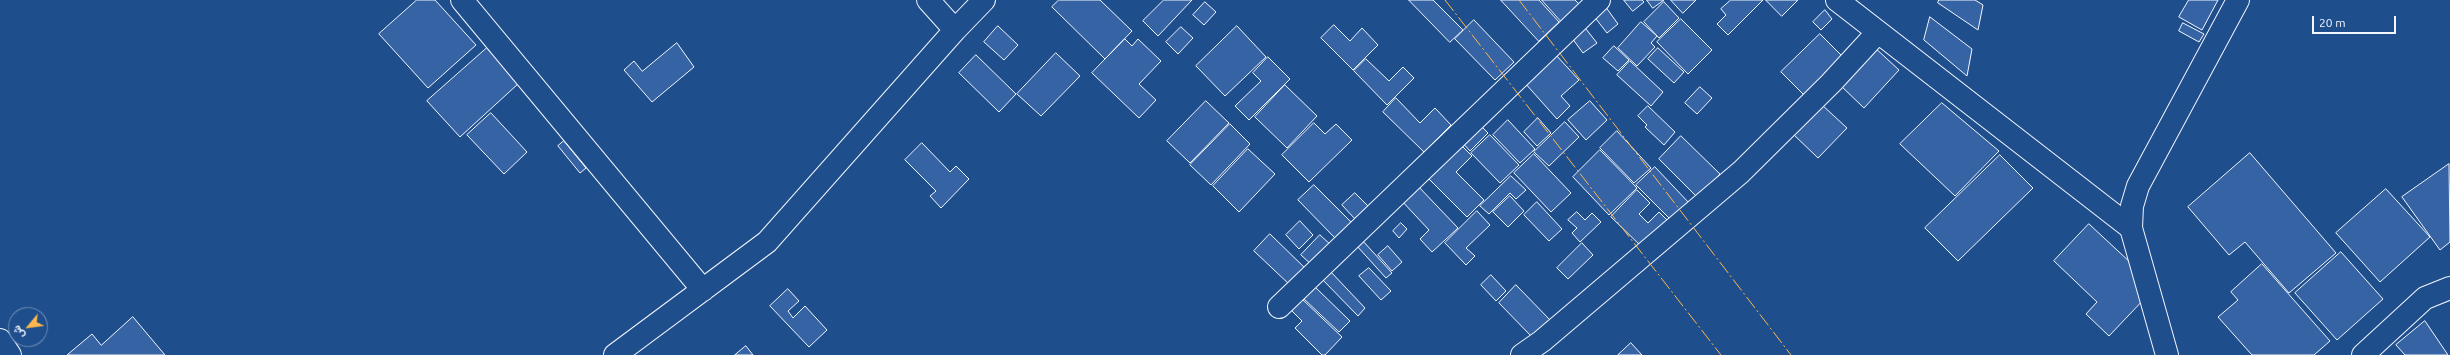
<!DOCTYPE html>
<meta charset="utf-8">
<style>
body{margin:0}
#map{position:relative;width:2450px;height:355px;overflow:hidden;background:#1f4e8c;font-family:Ubuntu,Vazirmatn,sans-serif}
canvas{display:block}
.north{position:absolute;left:8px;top:307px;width:40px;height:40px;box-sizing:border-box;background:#1f4e8c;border:1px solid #7391ba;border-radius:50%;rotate:241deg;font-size:11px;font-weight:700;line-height:16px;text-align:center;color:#f2f6ff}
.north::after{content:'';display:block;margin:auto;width:14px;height:18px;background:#ffb74d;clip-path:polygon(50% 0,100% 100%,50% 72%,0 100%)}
.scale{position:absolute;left:2312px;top:16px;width:84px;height:18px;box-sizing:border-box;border:2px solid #f2f6ff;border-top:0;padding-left:5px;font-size:12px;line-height:14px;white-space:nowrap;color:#f2f6ff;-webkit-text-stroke:3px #1f4e8c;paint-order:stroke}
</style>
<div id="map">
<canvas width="2450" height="355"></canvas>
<div class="north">ش</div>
<div class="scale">20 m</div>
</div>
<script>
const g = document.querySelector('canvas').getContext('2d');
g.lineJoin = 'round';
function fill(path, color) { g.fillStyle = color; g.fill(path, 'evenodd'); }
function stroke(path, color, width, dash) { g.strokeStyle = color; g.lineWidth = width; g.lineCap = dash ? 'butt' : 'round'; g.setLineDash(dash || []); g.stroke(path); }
const building = new Path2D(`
 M417,0H435L476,45L428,88L379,34Z
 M1059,0H1100L1132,31L1105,59L1052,7Z
 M1164,0H1192L1158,36L1143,21Z
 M1409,0H1433L1463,30L1450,42Z
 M1501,0H1539L1559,22L1539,41Z
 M1542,0H1575L1579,4L1561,21Z
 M1624,0H1642L1644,2L1633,11Z
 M1647,0H1664L1653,8Z
 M1671,0H1696L1683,13Z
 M1731,0H1763L1728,35L1717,24L1726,15L1721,9Z
 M1766,0H1798L1782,16Z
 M1939,0H1975L1983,5L1978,30L1938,3Z
 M2189,0H2218L2202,30L2179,17Z
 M1205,2L1216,12L1204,25L1193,15Z
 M1664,2L1679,18L1659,38L1644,22Z
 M1605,6L1618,24L1607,33L1593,15Z
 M1825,10L1832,19L1821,30L1813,22Z
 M1930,17L1972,49L1967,76L1924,40Z
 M1681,19L1712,50L1688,74L1657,42Z
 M1474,20L1514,62L1495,80L1455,39Z
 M1641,22L1657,36L1651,43L1655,47L1637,66L1618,48Z
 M2183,23L2204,34L2199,42L2179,31Z
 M1582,24L1597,43L1583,53L1569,34Z
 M1334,25L1350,41L1362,28L1378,45L1353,70L1321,38Z
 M998,26L1018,45L1004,60L984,42Z
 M1237,26L1266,57L1225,96L1196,66Z
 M1181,27L1193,38L1178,54L1166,42Z
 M1820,34L1844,58L1805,96L1781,72Z
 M1125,39L1132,46L1138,39L1161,61L1139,84L1156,100L1139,118L1092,73Z
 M677,43L694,67L652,102L624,70L634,61L642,71Z
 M1614,46L1629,60L1618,71L1603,58Z
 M1873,46L1899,70L1864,108L1839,84Z
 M487,48L519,83L460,137L427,101Z
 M1658,48L1684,72L1674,83L1648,59Z
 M1056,53L1080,76L1041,116L1017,94Z
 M1555,54L1579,80L1561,96L1570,106L1557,119L1524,82Z
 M976,55L1016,94L999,112L959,73Z
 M1268,57L1290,79L1249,120L1235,106L1261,81L1253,73Z
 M1366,59L1389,81L1403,67L1414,78L1387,105L1354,71Z
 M1630,61L1663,92L1651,106L1617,75Z
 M1285,85L1317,116L1287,148L1255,117Z
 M1700,87L1712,98L1697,114L1685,103Z
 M1396,98L1420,123L1435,108L1451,125L1424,152L1383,112Z
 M1206,101L1229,123L1190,163L1167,141Z
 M1590,101L1607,120L1586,140L1568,120Z
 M1942,103L1999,151L1955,196L1900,144Z
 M1821,104L1847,128L1818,158L1793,134Z
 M1648,106L1675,132L1664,145L1645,127L1647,125L1638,116Z
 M491,113L527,152L504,174L467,135Z
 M1538,118L1551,133L1537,146L1524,132Z
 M1508,120L1535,149L1520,163L1493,135Z
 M1565,122L1579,137L1549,166L1534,152Z
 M1314,123L1325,134L1336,124L1352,140L1309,182L1282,155Z
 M1230,124L1250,144L1211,185L1190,165Z
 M1479,124L1488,133L1470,151L1461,141Z
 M1617,131L1651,168L1634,183L1600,148Z
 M1490,135L1519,165L1500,183L1471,153Z
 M1681,136L1720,174L1697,197L1659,159Z
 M564,141L586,168L580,173L558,146Z
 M1458,142L1472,156L1456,172L1484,200L1467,217L1425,175Z
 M922,143L950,172L956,166L969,179L941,208L930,196L936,191L905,160Z
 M1248,149L1275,174L1239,212L1213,186Z
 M1600,150L1637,188L1609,215L1573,177Z
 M2250,153L2336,253L2289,293L2245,242L2229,255L2188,207Z
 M1534,154L1571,193L1551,212L1514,173Z
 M2000,155L2033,188L1958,261L1925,228Z
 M2449,164L2450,242L2440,250L2402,197Z
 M1655,167L1690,204L1673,222L1636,185Z
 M1511,176L1526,190L1516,199L1510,193L1489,214L1480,206Z
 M1416,184L1458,228L1432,252L1420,239L1429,230L1400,199Z
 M1314,185L1351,222L1335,238L1298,200Z
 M2386,189L2430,237L2380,282L2336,233Z
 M1637,190L1650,203L1639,214L1648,223L1659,212L1669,222L1643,248L1611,217Z
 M1355,193L1368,206L1355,219L1342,205Z
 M1510,196L1524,211L1508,227L1493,212Z
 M1537,202L1562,229L1549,241L1524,215Z
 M1477,211L1490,225L1466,248L1475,256L1466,265L1445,243Z
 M1577,212L1585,220L1592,213L1601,222L1580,242L1572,233L1577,228L1568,220Z
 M1300,221L1313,235L1299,249L1286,235Z
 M1401,223L1407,229L1399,238L1393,231Z
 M2089,224L2132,264L2147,296L2109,336L2086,314L2097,302L2054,261Z
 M1270,234L1307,270L1291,286L1254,251Z
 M1320,235L1332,246L1313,266L1301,255Z
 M1362,240L1392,273L1386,278L1356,245Z
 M1582,243L1593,255L1568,279L1557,268Z
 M1388,246L1402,262L1392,271L1378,255Z
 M2341,252L2383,299L2337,340L2295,293Z
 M2262,264L2330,341L2314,355H2252L2218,317L2238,300L2231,292Z
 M1369,268L1391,291L1381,300L1359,276Z
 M1330,271L1365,308L1358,316L1322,279Z
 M1491,275L1506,291L1496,301L1481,285Z
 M1516,285L1551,321L1533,338L1499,303Z
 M1314,286L1350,321L1339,332L1303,298Z
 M788,289L799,301L788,311L793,318L805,306L827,330L809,347L770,306Z
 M1302,299L1342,337L1325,355H1322L1295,328L1302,321L1291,310Z
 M133,317L165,355H67L92,334L101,345Z
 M2425,321L2448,355H2405L2396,345Z
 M1631,343L1642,355H1618Z
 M746,346L753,355H735Z`);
const minor = new Path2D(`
 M462,0L703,290
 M928,0L955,30
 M1837,0L2131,228
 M1279,307L1599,0
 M0,340L10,355
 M615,355L767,242L955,30L984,0
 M1522,355L1542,341L1741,172L1831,83L1878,32
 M2363,355L2425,298L2450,288`);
const tertiary = new Path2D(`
 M2167,355L2131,228L2132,206L2138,186L2238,0`);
const power = new Path2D(`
 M1445,0L1721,355
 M1519,0L1791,355`);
fill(building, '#3563a3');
stroke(building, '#f2f6ff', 1);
stroke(minor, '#f2f6ff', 24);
stroke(tertiary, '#f2f6ff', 24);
stroke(minor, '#1f4e8c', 22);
stroke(tertiary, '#1f4e8c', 22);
stroke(power, '#ffb74d', 1, [14, 3, 2, 3]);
</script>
